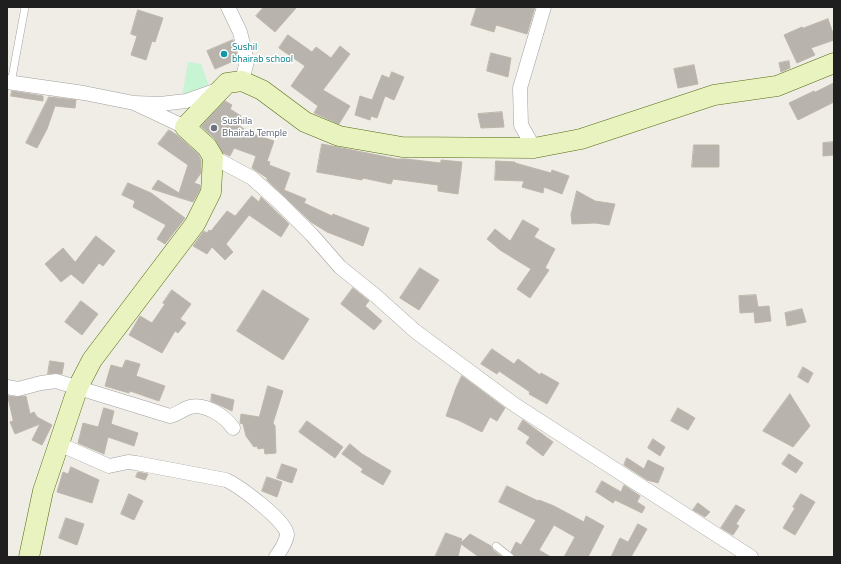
<!DOCTYPE html>
<style>
body{margin:0}
#map{position:relative;width:841px;height:564px;overflow:hidden;background:#efede6;font-family:"Titillium Web",sans-serif}
canvas{display:block}
.frame{position:absolute;inset:0;border:8px solid #1f1f1f;pointer-events:none}
</style>
<div id="map">
<canvas width="841" height="564"></canvas>
<div class="frame"></div>
</div>
<script>
const g = document.querySelector('canvas').getContext('2d');
g.lineJoin = 'round';
function fill(path, color) { g.fillStyle = color; g.fill(path, 'evenodd'); }
function stroke(path, color, width, dash) { g.strokeStyle = color; g.lineWidth = width; g.lineCap = dash ? 'butt' : 'round'; g.setLineDash(dash || []); g.stroke(path); }
function write(font, color, halo, rows, align = 'center') {
  g.font = font + ' "Titillium Web",sans-serif'; g.lineWidth = 3; g.setLineDash([]); g.textBaseline = 'middle'; g.strokeStyle = halo; g.fillStyle = color; for (const [text, x, y, turn = 0] of rows) {
    g.save(); g.translate(x, y); g.rotate((+turn || 0) * Math.PI / 180); g.textAlign = isNaN(turn) ? turn : align; if (halo) g.strokeText(text, 0, 0); g.fillText(text, 0, 0); g.restore();
  }
}
const park = new Path2D(`
 M188,62L201,64L210,88L182,97Z`);
const building = new Path2D(`
 M264,7H297L275,32L256,16Z
 M477,7H535L527,34L496,25L494,32L471,25Z
 M138,10L163,18L155,42L152,41L146,60L131,55L137,36L131,34Z
 M828,19L834,36V40L811,48L815,55L797,63L784,35L802,27L803,28Z
 M288,35L312,52L316,47L331,58L340,46L350,54L323,90L350,106L339,124L314,113L318,106L291,86L305,66L279,48Z
 M233,40L238,59L215,69L207,51Z
 M491,53L511,58L508,77L487,71Z
 M789,61L790,68L781,72L779,63Z
 M694,65L698,84L678,88L674,69Z
 M392,72L404,77L394,100L385,96L377,118L371,116L370,120L355,115L360,96L372,100L382,75L389,78Z
 M834,83V102L798,120L789,103L814,91L815,92Z
 M12,91L43,96V101L11,96Z
 M49,97L76,100L75,108L55,106L47,129L37,148L26,143Z
 M225,101L232,105L230,109L241,116L236,123L248,132L274,141L267,161L270,162L269,165L290,173L284,190L306,199L304,203L332,216L333,214L369,228L363,246L327,232L311,222L267,180V178L252,168L256,156L234,148L230,156L223,153L215,139L201,126Z
 M502,112L504,127L481,128L478,114Z
 M169,130L177,135L198,154L201,160V173L194,183L200,185V189L193,202L152,189L158,180L179,193L188,165L158,144Z
 M834,142V155L823,156V143Z
 M322,144L397,159H406L441,163V160L462,162L458,194L438,191V185L393,179L391,184L363,178L362,180L317,172Z
 M694,145H719V167H692Z
 M496,161L515,162V163L551,173L552,170L569,176L562,194L544,187L543,193L522,187L524,181L495,180Z
 M128,183L151,193L185,218L165,244L157,239L166,225L133,207L135,201L122,195Z
 M577,191L595,201L615,204L609,225L595,223L572,224L571,215Z
 M252,196L259,202L261,197L289,224L281,237L249,215L226,244L233,252L225,260L212,247L207,254L193,246L204,231L207,233L209,230L211,231L227,211L235,216Z
 M523,220L539,229L534,237L555,249L545,268L549,270L530,298L517,289L531,269L500,250L487,239L495,229L510,241Z
 M96,236L115,251L103,266L99,263L83,284L71,274L61,282L45,264L63,248L75,262Z
 M420,268L439,280L419,310L400,298Z
 M353,288L369,301L365,306L382,321L374,330L341,304Z
 M172,290L191,304L180,319L186,323L178,333L175,331L162,353L129,335L140,316L152,323L165,304L163,303Z
 M263,290L309,319L283,360L237,331Z
 M756,295L758,307L769,306L771,321L755,323L754,312L740,313L739,296Z
 M81,301L98,314L82,335L65,322Z
 M802,309L806,322L787,326L785,313Z
 M492,349L514,364L518,359L540,375L541,373L559,383L547,404L529,394L530,392L499,371L497,374L481,364Z
 M126,360L140,364L136,376L165,386L159,401L130,391L129,393L105,386L111,365L122,368Z
 M50,361L64,363L62,374L55,373L48,374Z
 M803,367L813,373L808,383L798,377Z
 M462,376L505,408L497,421L490,417L482,432L458,420L446,416L456,388Z
 M268,386L283,391L273,423L275,426L276,453L265,454L264,448L258,449L257,446L254,447L246,436L243,424L240,423L241,414L259,417Z
 M212,394L234,400L232,411L211,401Z
 M790,394L810,426L793,447L763,431Z
 M8,396L17,397L26,396L30,414L34,412L37,417L52,425L42,445L32,440L40,424L15,434L10,422L13,421Z
 M104,408L114,411L111,424L138,433L134,446L108,437L104,454L78,443L83,423L98,427Z
 M678,408L695,418L688,430L671,421Z
 M523,420L553,442L543,456L526,443L530,437L518,429Z
 M307,421L343,447L335,458L299,432Z
 M653,439L665,447L660,456L648,448Z
 M350,444L362,454L391,471L383,485L361,472L363,469L342,454Z
 M789,454L803,463L796,473L782,464Z
 M627,458L644,469L648,460L664,468L658,483L647,480L624,465Z
 M282,464L297,469L292,483L277,478Z
 M71,467L99,480L92,503L57,492L63,472L68,474Z
 M138,472L148,474L145,480L136,477Z
 M267,477L282,482L277,497L262,491Z
 M602,481L621,492L624,485L640,496L637,502L645,507L642,513L615,500L613,503L596,492Z
 M507,486L538,501L539,500L554,506L584,522L586,516L604,526L588,557H564L575,537L554,525L539,550L551,557H515L511,552L516,542L521,545L536,520L499,502Z
 M129,494L143,501L134,520L121,514Z
 M801,494L815,502L795,535L783,528L795,508L793,507Z
 M698,503L710,512L705,517L693,510Z
 M736,505L745,510L736,524L739,526L733,535L721,528Z
 M66,518L84,524L77,545L59,538Z
 M638,524L647,529L631,557H611L620,538L628,542Z
 M446,533L462,539L461,543L470,534L491,546L493,550L502,557H479L461,544L458,557H435Z`);
const lane = new Path2D(`
 M11,83L25,7
 M496,546L510,557`);
const street = new Path2D(`
 M228,7L240,32L247,61L242,81
 M7,82L84,93L134,103
 M185,127L134,103L160,104L186,101L220,89
 M534,148L521,125L520,88L544,7
 M213,157L252,178L280,203L312,235L340,267L376,296L415,331L515,405L751,557
 M7,387L18,389L41,383L56,381L170,416C178,414 183,409 190,407C205,403 225,416 233,428
 M59,444L109,466L128,462L136,463L226,480C239,486 287,521 287,535C286,543 280,551 276,557`);
const secondary = new Path2D(`
 M29,557L43,491L78,387L92,360L195,224L211,192L213,157L207,147L185,127L227,83L242,81L262,90L305,122L339,136L402,147L534,148L581,139L714,95L777,86L834,63`);
const markers = [
 [224,54,4,"#0f9aa8"],
 [214,128,4,"#6b7280"]
];
const cultureNames = [
 ["Sushil",232,48],
 ["bhairab school",232,60]
];
const worshipNames = [
 ["Sushila",222,122],
 ["Bhairab Temple",222,134]
];
fill(park, '#c7f4d2');
fill(building, '#b8b3ac');
stroke(building, '#bfb6aa', 1);
stroke(lane, '#a0a0a0', 8);
stroke(street, '#a0a0a0', 15);
stroke(secondary, '#536c10', 21);
stroke(lane, '#fff', 7);
stroke(street, '#fff', 14);
stroke(secondary, '#e9f3bf', 20);
for (const [x, y, r, color] of markers) { const dot = new Path2D(); dot.arc(x, y, r, 0, 2 * Math.PI); g.fillStyle = color; g.fill(dot); stroke(dot, '#fff', 1.5); }
write('10px', '#0d838f', '#fff', cultureNames, 'left');
write('10px', '#5b616d', '#fff', worshipNames, 'left');
</script>
